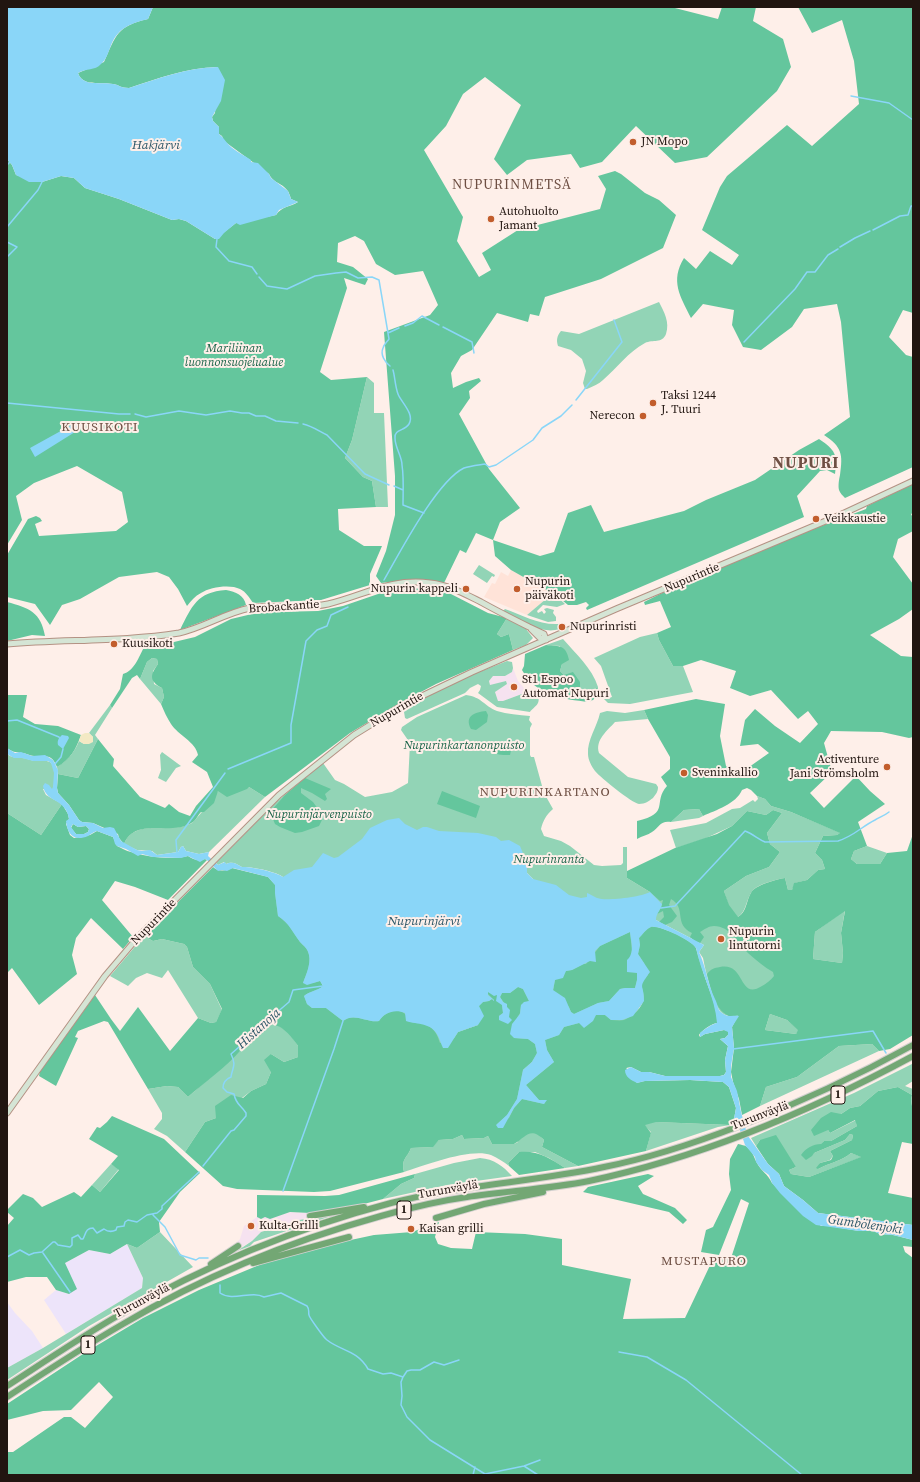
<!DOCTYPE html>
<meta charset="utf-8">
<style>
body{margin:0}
#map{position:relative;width:920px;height:1482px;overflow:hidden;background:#feefe9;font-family:"Source Serif 4",serif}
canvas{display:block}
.frame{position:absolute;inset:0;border:8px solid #211510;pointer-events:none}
</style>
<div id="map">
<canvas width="920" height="1482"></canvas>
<div class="frame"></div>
</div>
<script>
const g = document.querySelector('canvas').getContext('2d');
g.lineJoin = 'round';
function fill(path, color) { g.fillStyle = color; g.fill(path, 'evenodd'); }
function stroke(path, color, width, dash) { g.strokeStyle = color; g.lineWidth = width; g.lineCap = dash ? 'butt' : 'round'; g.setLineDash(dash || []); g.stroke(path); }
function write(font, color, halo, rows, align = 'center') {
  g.font = font + ' "Source Serif 4",serif'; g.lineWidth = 4; g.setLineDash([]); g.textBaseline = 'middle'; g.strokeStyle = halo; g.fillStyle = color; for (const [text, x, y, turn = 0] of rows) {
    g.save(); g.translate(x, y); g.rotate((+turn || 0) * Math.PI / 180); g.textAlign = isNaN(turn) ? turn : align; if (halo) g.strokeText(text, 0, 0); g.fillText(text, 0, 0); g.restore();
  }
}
const commercial = new Path2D(`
 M513,668L518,681L524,688L530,691L503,701H498L495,692L507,684L506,681L490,686L489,681L493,676H505L512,672Z
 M290,1212L310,1213V1218L299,1220L261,1232L252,1241L240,1248L235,1244L240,1239L244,1226L257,1217L261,1219L265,1217L270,1218Z`);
const industrial = new Path2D(`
 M127,1244L143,1278L142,1288L66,1334L44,1300L56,1290L69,1294L65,1263L89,1250L110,1254Z
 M7,1302L15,1313L32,1331L43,1348L7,1368Z`);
const built = new Path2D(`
 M511,570L553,593L527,615L484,597L492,583L495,584L501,572L508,576Z`);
const green = new Path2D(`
 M659,302C664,312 670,322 666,334C662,344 653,339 645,343C628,352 617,368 603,380C599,384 593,386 587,389H585L583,383L586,371L582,359L571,350L558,346C556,340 557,336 561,331L579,334Z
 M367,377L374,383V413H384L388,507H376L372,481L363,477L345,458L352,440Z
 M479,565L495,575L494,577L492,576L487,583L473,574Z
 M553,593L565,604L557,607L543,605L537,611L538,613L542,611L544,614L546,612L544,609L547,608L554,610L553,613L556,617V621L548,622L527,615Z
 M505,609C522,615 539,625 558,624L560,629C540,635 520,620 503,611Z
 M507,618L526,629L533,638L526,645L513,650L509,634L501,637L497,634Z
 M657,633L659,640L673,666H683L693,692L630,704L608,703L604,699L612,697L601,666L594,658L640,637Z
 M563,639C576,654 592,668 598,687L590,693L580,691L560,671L562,664L560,646L546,645Z
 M152,658L157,659L158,664L153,671L154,684L162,688L164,697L161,704L140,679L147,662Z
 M507,661L512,662L513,668L512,672L505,676H493L489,681L490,685L506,681L507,684L495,692L498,701H503L530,691L538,696C541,705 533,707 530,712L497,707L478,693L480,690L481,686L478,684L470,688L465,693L407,719L405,718L404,712L406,706L469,676Z
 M466,695C482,697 484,706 497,711C507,714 519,715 530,716L529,720L532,724L530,728V755L531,757H534L544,793L553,809C546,815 543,821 541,829L544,836L561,841L570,846L594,865L602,866L621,865L623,863V847H627V878L650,892C655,886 659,878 666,873C668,871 672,871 675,871C698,867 713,891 728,904L724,891L746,876L769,867L780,852L770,844L767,833L782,813L773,810L766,815L747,811L732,826L704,839L676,848L670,830L706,823L732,809L740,808L753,800L755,802L758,799L757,796L765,799L771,806L791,812L841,833L837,835L823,836L815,853L822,860L825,869L818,870L807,880L795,883L792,890H788L785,878C777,879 759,884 753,890C746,898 747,911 738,917L742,923L773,948L804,958L812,966L817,977L814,995L803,1007L793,1010L774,1007L743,1016C735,1016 729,1018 722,1013C714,1007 705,969 703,958L699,952L704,945L656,920L652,926L661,928L677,934L694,944L701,963L705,980L714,1002L717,1018L708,1006L644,997V1001L633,1016L632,1022L625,1030V1034L620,1047L622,1051L627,1068L625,1070C625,1077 631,1080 637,1083L645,1081H683C681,1098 668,1111 657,1122L730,1125L718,1127L646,1151L651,1132L644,1125L629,1121L618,1116L607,1103L590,1111L580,1120L541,1137L544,1140L542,1147L578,1166L565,1168L549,1158L535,1152H519L508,1163L509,1166C504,1162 498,1158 491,1155C470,1148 426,1165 404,1172C401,1158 407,1159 411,1148L432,1147L439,1140L453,1139L462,1135L464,1139L484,1138L488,1136L492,1144H514L518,1142L503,1128H498L496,1125L490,1123L457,1127L444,1134L421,1131L407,1101L397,1083L358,1059V1048L343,1043L340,1028L322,1015H312L307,1012L286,1010L270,999L252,1000L241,982L232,974V968C229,966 224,964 222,961C213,953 206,915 211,905C216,894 237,882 248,877L246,872L268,877L275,884L277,880L283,877C278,872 250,866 242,867C236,864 233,861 226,864L224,862L218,865L216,863L276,802L323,763L335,780L344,784L365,797L392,792L408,783L410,743L401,730L402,727L417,717ZM438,831L440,832C436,865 464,844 472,849C474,851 476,856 479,859C491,863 497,852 511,861L513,871L521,873H527L533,879L538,889C543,891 548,892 553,894C558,897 562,902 569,904C587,906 616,895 610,927C594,939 576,939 558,945C551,948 546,956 538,959C525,964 518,958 510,973C498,977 466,980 461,992C460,997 461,1008 459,1014C453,1018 446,1021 438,1018C436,1017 434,1014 431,1013C427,1012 424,1013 421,1013C412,1015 408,1011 402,1005H387L360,1009L340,1004L331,1000L325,991L316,970L318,957L313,944L287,911L292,893L291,890H288L281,895L278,888L289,885L291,887H295L300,879L315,874L325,865L329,864L340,865L366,859L379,843L384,839L396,838L411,846L421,847L435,842L438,839ZM478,1025H488C492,1036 487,1042 479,1049L480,1057C488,1061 497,1056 505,1052L509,1058L522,1060L536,1053L532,1062L523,1070L502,1064L488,1075L473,1066L459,1062L450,1056L448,1048L458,1032ZM438,1090L441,1092C439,1100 441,1108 447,1114V1117L450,1121L446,1120L440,1123L433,1122L428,1107V1096L433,1091Z
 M110,705L112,708L95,735L98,739L78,778L58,774L57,767C67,761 75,752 79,741L84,744L93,737L89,733Z
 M644,710L648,719L615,722C607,731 595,740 599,753L628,777L656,784L658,787C658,792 656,794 653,798C649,801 645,804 639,804C632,803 601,778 595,771C592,767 588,760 588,754C587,740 597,727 600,713L607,711L625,713Z
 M162,752L181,766L176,768L166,782L158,778L161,770L160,755Z
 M7,754C12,758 16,757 22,758C26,758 30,760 34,761C39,761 46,760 50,762C57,766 55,782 53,789H43L46,795L62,804L41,835L7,813Z
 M249,787L265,797L209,852L199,854L186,851L183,846L181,847L178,852L157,855L152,851L137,850L124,844C135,817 171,835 192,823C197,819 213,798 218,791Z
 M699,809L703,816L699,818L671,822L684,810Z
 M867,846L887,853L880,864H857L851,859L854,851Z
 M845,910L841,933L843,953L842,963L813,959L815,932Z
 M144,936L153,941L162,939L184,944L187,947L193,967L210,984L222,1010L216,1022L211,1023L198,1018L168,970L162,978L147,973L136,978L128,986L110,976Z
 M770,1014L787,1020L799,1030L796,1034L765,1030Z
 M263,1025H277L288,1031L298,1046V1057L284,1062L271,1054V1072L266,1084L251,1091L216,1118L205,1122L185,1152L167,1136L154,1129L162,1119V1113L148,1089L167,1086L178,1087L188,1097L242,1049L253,1031Z
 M872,1044L879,1051L760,1106L766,1087L797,1077L839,1046Z
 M912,1064L913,1081L905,1086L913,1089V1112L911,1100L912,1095L898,1087L878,1091L860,1106L850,1108L841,1114L828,1130L830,1133L856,1120L857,1126L831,1141H824L814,1153L845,1140L850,1134L853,1135L852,1140L830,1151L833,1156L830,1160L820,1163L818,1169C829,1163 842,1161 851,1153L862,1157L809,1177L791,1174L789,1170L796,1167L760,1140L756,1146L751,1138L854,1093Z
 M480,1158C494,1159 503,1166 512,1176L447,1185L383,1199L401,1184L414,1178L415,1174L454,1163Z
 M111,1164L119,1169L100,1192L92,1185Z
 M337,1214L254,1242L250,1246L237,1251L252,1241L261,1232L299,1220Z
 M160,1232L193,1267L89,1326L7,1380V1368L43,1348L142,1288L143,1278L127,1244L137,1248Z`);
const forest = new Path2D(`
 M153,7H671L718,19L722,7H756L753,21L783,39L791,67L777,91L707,157L675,163L636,126L602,162L580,168L571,154L527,160L507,175L494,159L521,105L485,77L463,94L446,126L424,150L463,217L457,241L479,277L491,270L482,253L518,230L600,209L606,189L598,176L615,171L621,174L645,193L659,200L676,215L663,248L601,279L545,297L539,316L530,314L528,322L497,313L472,350L461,356L451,373L453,388L466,382L479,378L481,381L469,391L470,398L459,414L489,469L520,508L500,522L493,540L476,533L466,553L460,550L444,583L415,579L381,583L376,576L386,551L395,515V476L384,332L430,315L438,305L423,271L395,275L376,264L364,241L355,236L338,243L337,262L353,267L368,279L365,285L344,278L347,288L320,372L331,380L367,377L352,440L345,458L363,477L372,481L376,507L338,509L339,530L364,546H382L370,574V585L321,600L253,603C249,597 246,592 240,589C230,584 210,587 201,593C195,596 191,601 187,606L178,589L169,577L157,572L119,577L80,599L62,605L50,625L35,604L7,597V555L28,519L36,516L40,518L42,521L35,524L39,536L116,531L128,522L122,492L77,466L34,483L16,496L22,520L7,545V159L12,165L16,175L42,182L61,176L74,178L85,188L119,199L172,220L179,219L186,221L215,239L236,223L276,215C282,206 290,207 298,202L291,199C290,196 289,192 287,190C282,183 273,183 269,174L224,141L222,136L219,134V127L213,121L212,117L215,113L218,67C185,68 159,78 129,88C120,88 120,85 113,84C102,81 83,88 78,73L104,62C116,35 117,26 148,19Z
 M798,7H913V313L903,310L889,337L906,355L913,357V467L845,498C843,496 840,493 839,490C838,486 839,479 840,475C843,454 842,447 824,435L850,417L841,322L837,304L804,309L792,327L761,350L743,347L732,325L734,310L703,304L691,318C680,296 670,281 684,258L696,269L710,251L732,265L739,255L702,230L720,187L727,176L787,125L812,146L859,104L854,61L842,20L812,33Z
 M819,439C835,450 838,454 835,474L827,470L820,471L797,496L804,517L587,610L586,608L589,605L586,602L577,605H568L557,596L511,570L495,556L493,540L540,556L554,552L568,513L591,505L604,532L684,511L706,500L755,480L799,450Z
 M913,484V513L911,514L913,518V531L898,539L893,557L913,584V609L899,619L870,635L901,656L913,657V737L909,738L882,732L831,731L824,743L832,772L810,793L824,808L856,776L870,791L885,804L858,822L867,846L854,851L851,859L857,864H880L887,853L907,851L913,834V1035L890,1049L879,1051L872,1044L839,1046L797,1077L766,1087L760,1106L742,1115L739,1099L733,1082L731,1072L734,1048L732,1027L738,1015L732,1017C715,1013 711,989 707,974C711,969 714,968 720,967C746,962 738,1001 762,986C767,983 770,981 774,976L773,972C764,967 756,960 748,953C738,943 730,926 714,926C709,926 705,929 700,932L704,937L700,943L696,942L690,937L692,933C673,924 687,908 671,899L669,905L677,916L672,922L665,925L659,922L664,917L663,911L657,914L661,908L663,900L660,901L650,892L627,878V871L675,848L717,834L732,826L747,811L766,815L773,810L782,813L767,833L770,844L780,852L769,867L746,876L724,891L729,905L738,917C748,911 746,898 753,890C760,884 777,879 785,878L788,890H792L794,883L807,880L818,870L825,869L822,860L815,853L823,836L837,835L840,833L791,812L771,806L765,799L757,796L751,790L747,788L742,790C736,804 716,810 703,816L699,809L684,810L671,822C661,820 659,827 652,832C648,835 642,836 637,839V821C671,813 652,803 667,786L661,777L670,769V757L648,719L644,710L696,699L725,704L720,736L726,766L742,772L769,753L758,744L740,746L745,720L755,709L775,726L800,743L818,724L808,711L798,719L771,690L750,696L730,688L736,671L701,660L683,666H673L659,640L657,633L671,627L660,601L645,605L644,602L670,589L795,536L866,509L867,506ZM845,911L841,933L843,953L842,963L813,959L815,932ZM770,1014L787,1020L798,1030L796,1034L765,1030Z
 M409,588L425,589L449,593L488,613L507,618L497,634L501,637L509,634L513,650L436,684L402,702L350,733L265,797L249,787L247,789L227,797L218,791L214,803L204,812H201C198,815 196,820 193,822C172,837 136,816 124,844L119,838L118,834L93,823L82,822L79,820L69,805L58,793L57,788L58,774L78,778L98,739L114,759L113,766L140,797L165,808L169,804L179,812L190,816L196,806L213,787L207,772L192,762L198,755C196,742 178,735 171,724C167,718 164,711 161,704L164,697L162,688C149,681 150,675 158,664L157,659L152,658L147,662L140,679L137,675L132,678L112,708L110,705L120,689L123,674C134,671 139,657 144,647H153L195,637L231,619L252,614L275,612L318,611L343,606L381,593Z
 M226,590C236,592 244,595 246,605L180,630C192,606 197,592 226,590Z
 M7,602C29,608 41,612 45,636L32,635L7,641Z
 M546,645C560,646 566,645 569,660L562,664L560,671L564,675L573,672L580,682V691L590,693L598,687C597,695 597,699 589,702C563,699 536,696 522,670L524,666L525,654Z
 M7,695H27L23,717L35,724L58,726L81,735C76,749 71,759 57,767C51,752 46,758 34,756C30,756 26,753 22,753C15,752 12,752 7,748Z
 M486,711L488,715L487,722L476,730L471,729C464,716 475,712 486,711Z
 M494,743H510L512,746L510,755C503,755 494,756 491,748Z
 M305,778L331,789L325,794L327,799L325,801L312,793L301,788V793L313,802L321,813L322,820L319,826L302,832L295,833L280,827L275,824L270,812L285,795Z
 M442,791L480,806L476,818L437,804Z
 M62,804L68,814L69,819L66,824L70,835L74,838L90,835L97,831L113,837L117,846C122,848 126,851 131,852C145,857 175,860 188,856C194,860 198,861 205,859L207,860L168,900L135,887L115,881L102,900L133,937L123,949L91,918L76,938L72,955L77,974L39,1005L12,968L7,973V813L41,835Z
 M73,824L78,827L86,826L89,829L88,832L84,834H76L71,828Z
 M213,867C218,872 226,871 232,868L268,877L275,885V893L278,916C290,924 292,931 300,942C304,946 308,949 309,955C311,964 306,975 303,983H313L320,981L323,986C317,991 310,991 304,996L307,1004L312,1008H326L343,1021C354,1012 367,1023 379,1021C384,1013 397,1006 405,1014C407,1016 409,1020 411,1022C428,1024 435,1026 440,1043L454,1038L458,1032L478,1025L479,1006L483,1002L489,1001L492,999L494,1001V1000L488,994V992L497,994L502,1005L503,1013L499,1016L509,1017L507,1007L500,997L502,993H510L518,987L523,989L529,1001L521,1005L520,1013L517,1018L514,1038L528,1039L535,1044L537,1053L532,1062L523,1070L517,1099L507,1115L496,1125L509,1118L514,1108L522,1099L544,1104L546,1100H539L526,1085L554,1062L547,1050L545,1040L559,1035L564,1027L579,1023L596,1015H605L611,1020C615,1020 620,1021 624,1020C632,1017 643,1007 644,998C644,988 637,984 648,975L644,963L638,954L640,945L639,938C642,935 647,928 651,927C659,925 691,940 696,948C701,973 715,997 718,1023C712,1023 701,1031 699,1035L700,1037L705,1034L724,1030L728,1031V1035L725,1038L720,1039L728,1046L725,1060L726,1072L724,1075L720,1076H665L649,1072H641L631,1067L626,1068L637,1083L645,1081L690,1080L723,1082L729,1087L736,1108L734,1119L736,1122L730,1125L656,1122L645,1125L651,1133L646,1151L578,1166L542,1147L544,1140C530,1126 526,1137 514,1144H492L488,1136L484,1138L464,1139L462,1135L453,1139L439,1140L433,1147L411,1148C407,1159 401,1158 404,1172L330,1191L314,1192L237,1189L223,1186L185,1152L205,1122L216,1118L215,1106L231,1095L243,1098L251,1091L266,1084L271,1072L264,1060L271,1054L284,1062L298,1057V1046C290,1035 280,1021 264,1025C252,1027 248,1042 241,1050C226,1067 205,1082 188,1097L178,1087L167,1086L148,1089L108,1022L104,1021L78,1031L75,1037L78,1038L56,1086L39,1076L40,1071L95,995L111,1019L120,1031L138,1007L170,1051L198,1018L211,1023L216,1022L222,1009L210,984L193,967L187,947L184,944L162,939L153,941L144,936Z
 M630,932L632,950L631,956L637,973V980L635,988H625L620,989L609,1001L598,1003L574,1014L571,1012L569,1007L553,991L555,980L566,971L572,970L583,964H586L600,946Z
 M898,1087L912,1095L911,1100L913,1112V1144L902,1142L888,1193L913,1198V1225L818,1213L803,1200L784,1186L779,1174L768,1164L756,1146L760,1140L776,1135L796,1167L789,1170L791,1174L809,1177L861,1157L851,1153C842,1161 829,1163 818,1169L816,1168L820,1163L831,1160L833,1156L830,1151L852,1140L853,1135L850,1134L845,1140L814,1153L812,1156L806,1160L801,1155C806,1148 813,1144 821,1144L824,1141H831L857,1126L855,1120L830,1133L828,1130L814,1136L811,1130L821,1118L831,1112L841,1114L850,1108L860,1106L878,1091Z
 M112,1116L164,1139L200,1173L180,1192L159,1222L160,1232L137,1248L127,1244L110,1254L89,1250L65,1263L77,1289L69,1294L56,1290L47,1277H26L7,1282V1226L14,1218L7,1212V1210L23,1194L33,1198L42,1207L74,1192L81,1197L92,1185L100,1192L119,1170L111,1164L118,1156L89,1139L97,1127L100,1128L107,1122Z
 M738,1144C741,1145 745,1145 747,1147C753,1151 754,1158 757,1163C761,1171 768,1174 772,1183L821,1226H829L859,1231H873L880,1234L893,1235L913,1240V1247L903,1246L905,1252L913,1258V1475H7V1452H13L64,1417H71L85,1428L113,1397L99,1382L71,1410L43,1411L7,1420V1404L86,1352L143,1318L199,1290L264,1263L332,1244L374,1235L412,1232L439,1222L435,1237L438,1244L451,1248L472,1249L476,1232L525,1234L562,1239V1265L631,1279L623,1319L685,1318L714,1257L733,1260L732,1255L749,1203L741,1199L719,1255L701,1252L706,1230L713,1227L731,1190L729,1174L730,1159Z
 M519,1152C537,1150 550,1158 565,1168L519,1175L509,1166L508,1163Z
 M415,1174L414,1178L401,1184L383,1199L360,1205L310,1213L290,1212L270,1219L265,1217L261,1219L257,1217V1195L325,1196L339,1195Z
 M648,1174L654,1176L638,1186L643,1194L675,1208L687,1220L683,1224L669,1212L583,1192L588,1187Z`);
const sand = new Path2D(`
 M85,733H89L93,737V742L89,744H84L79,741L81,735Z`);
const water = new Path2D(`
 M7,7H153L148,19C129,24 117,28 110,48C108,53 106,60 101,64C95,71 86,68 78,73C83,88 102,81 113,84C120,85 120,88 129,88C160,78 185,68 218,67L225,80L221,101L212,117L213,121L219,127V134C223,137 226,142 229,145C236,152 244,155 251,160V162L258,163L269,174L271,178L288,191L291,199L298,202L279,210L276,215L240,225L236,223L224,233L219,239H215L186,221L179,219L172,220L119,199L85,188L74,178L61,176L42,182H29L16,175L12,165L7,159Z
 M77,422L83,427L35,457L30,448Z
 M62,735L68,736L69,738L63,749L58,745C57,740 59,738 62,735Z
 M7,748L15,753L21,752L32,756L45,755L53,760L58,770L57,788L58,793L69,805L79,820L82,822L93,823L103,828L110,827L114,828L121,841L137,850L142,851L150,850L157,855L178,852L181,847L183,846L186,851L199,854L209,852L208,856L218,865L225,862L226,864C233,861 236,864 242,867C249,866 277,872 283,877L294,870L312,867L323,853L334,858L338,857L362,839L370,828L387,820L399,818L405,824L417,830L423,827H427L439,831L478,833L496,837L501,841L509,840L520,846L527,863V873L533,879L556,885L569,895L581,898L587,897V893C592,895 597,899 602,899C613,900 641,897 650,892L662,904C661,910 656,913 656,920L704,945L699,952C706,967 708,985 715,999C718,1004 717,1010 722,1013C728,1018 734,1015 739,1016L732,1027L734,1048L731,1066V1077L737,1091L741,1112L746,1130L748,1136L768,1164L779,1174L784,1186L803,1200L818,1213L913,1225V1240L893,1235L880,1234L873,1231H859L816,1225L803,1216L780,1193L772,1183L769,1175L762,1170L756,1162L755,1157L745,1145L738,1124L734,1119L736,1108L729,1087L723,1082L690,1080L645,1081L637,1083C631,1080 625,1077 625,1070L631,1067L641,1072H649L665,1076H720L724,1075L726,1072L725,1060L728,1046L720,1039L725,1038L728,1035V1032L724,1030L705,1034L700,1037V1033C703,1030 714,1023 717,1023C715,997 701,973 696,948C691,940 659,925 651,927C647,928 642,935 639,938L640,945L638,954L650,972C637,990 644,982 644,1001L633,1016L622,1020H611L605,1015H596L593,1021L584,1028L579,1023L564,1027L559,1035L545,1040L547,1050L554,1062L526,1085L539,1100H547L544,1104L522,1099L514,1108L503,1128H498L496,1125L507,1115L517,1099L523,1070L532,1062L537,1053L535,1044L528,1039L514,1038L510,1034L512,1024L520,1014L521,1005L524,1002L529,1001L523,989L518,987L510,993H502L500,997L503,1002L507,1004V1007L510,1010L509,1017L512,1020L508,1024L499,1020V1016L503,1013L502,1005L496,1001L497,995L494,996L488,992V995L494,1000V1001L492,999L489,1001L483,1002L479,1006L484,1016L478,1025L458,1032L448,1048H443C441,1044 440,1040 438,1036C431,1022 418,1025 406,1021L405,1013C395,1009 385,1012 379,1021C367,1023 354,1012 343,1021L326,1008H312L307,1004L304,996C310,991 317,991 323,986L320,981L307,985L303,983C306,975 311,964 309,955C308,949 304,946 300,942C292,932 290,924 278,916L275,893V885L268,877L233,868L227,871L222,870L218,871L207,860L205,859L200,862L188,856L181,858L153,857L142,854L138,856L126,849L117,846L115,844L113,837L97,831C93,832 91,834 88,836C74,842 67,834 66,821L69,819C66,798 46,803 43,786L45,783L49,785L52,789L53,787L54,773L51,763L48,761H33L22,758H14L7,754ZM73,824L78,827L86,826L89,829L88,832L84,834H76L71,827ZM630,932C631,942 635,953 627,960V972L637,973V980L635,988H625L620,989L609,1001L598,1003L574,1014L571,1012L565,998L553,990L555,980L563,978L566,971L572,970L590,961L596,962L595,951L600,946Z`);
const stream = new Path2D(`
 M851,96L889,103L913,120
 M7,165L10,162
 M7,227L38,190L42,182
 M873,230L900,216L908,215L911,206H913
 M217,239L216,247L229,261L252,267L257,274
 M7,242L17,247L7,257
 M840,247L855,238L870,231
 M259,277L267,286L287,289L315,276L336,273L346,272L358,278L372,277L379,280L389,339C387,342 384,344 383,348C380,355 385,362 390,366
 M405,326L413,323L422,316L439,325
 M443,327L472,342L474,353
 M388,333L399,328
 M744,342L795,289L807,272H815L828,255L838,249
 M393,370C395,377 395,386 398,394C401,402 415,414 409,424C405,431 394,429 395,438C395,448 402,456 402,465C404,478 403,492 403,505L424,513
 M576,400L622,342L614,320
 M7,403L119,414H130
 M135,414L146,417L179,411L206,415L230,411L242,413H249L256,416H265L276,421L298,423
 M303,424C312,426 319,431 327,435L365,474L389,485
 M394,486L403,490
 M384,580C400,552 437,481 464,468C470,466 479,465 485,464L489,467L496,465L533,440L542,428L561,416L572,405
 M7,721L17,720L59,737L60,739
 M55,764L61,757L63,749
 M228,769L291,743V725L306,641L317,630L327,626L331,615L348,607
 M177,853L176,840L225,773
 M661,908L675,906L745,831C753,834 758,839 765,842L838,841C854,836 861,827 875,820C880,817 884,816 889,812
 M733,1049L873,1031L886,1053
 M203,1166L231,1131L234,1130L246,1116V1113C241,1105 236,1105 234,1094L227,1092L223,1088C223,1082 226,1079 231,1077C232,1068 237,1066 231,1054L247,1040L258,1032L268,1020L289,1002L293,990L323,986
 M283,1191L334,1049L343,1021
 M153,1215L165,1227L180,1255L196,1260L199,1258H208
 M43,1253L70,1292
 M7,1257L20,1250L29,1255L34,1253L42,1252L53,1242H55L58,1245L70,1247L72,1245V1238L78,1235L81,1239H83C86,1233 86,1228 93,1228L97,1233L104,1229C108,1232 112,1232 116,1230L117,1227L124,1226L125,1222L128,1220L137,1222L147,1215L157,1213L162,1209V1206L199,1172
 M220,1285V1293C233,1302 251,1290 264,1297L281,1293L307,1306C310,1310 308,1311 309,1315C309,1317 324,1338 327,1340C341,1351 357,1350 368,1369L383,1374L391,1373L403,1377
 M619,1352L647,1357L686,1380L802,1475
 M459,1360L444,1365L434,1362L420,1370H411L407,1371L403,1377L401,1382L402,1396L401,1405L407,1417L430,1440L485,1474
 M524,1466L538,1475
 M485,1474L524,1466L540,1460
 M473,1475L475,1467`);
const secondary = new Path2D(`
 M531,629L540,638L546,640
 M7,644C64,639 122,642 179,633C203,628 225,613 250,608C276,603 302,610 328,604C365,595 390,578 430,583C449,585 465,594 481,602C497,611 513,619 529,627L544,634L546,640
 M7,1113L105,976L139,936L279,795L354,735L401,706L472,672L616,609L840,515L913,481`);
const highway = new Path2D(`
 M310,1216L364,1207
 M436,1218L484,1204L543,1192
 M253,1263L349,1237
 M211,1264L238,1246
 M7,1386C44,1362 81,1337 119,1315C204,1266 296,1228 391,1203C460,1185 533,1182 604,1167C650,1158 695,1143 739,1126C799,1103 857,1076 913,1045
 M7,1397C45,1372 83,1347 123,1324C204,1276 291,1241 381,1216C409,1208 438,1201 467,1197C507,1191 548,1189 589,1181C703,1157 811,1111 913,1056`);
const markers = [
 [633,142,4,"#c25d2c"],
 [491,219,4,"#c25d2c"],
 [653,403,4,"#c25d2c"],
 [643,416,4,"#c25d2c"],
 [816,519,4,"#c25d2c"],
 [466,589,4,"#c25d2c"],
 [517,589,4,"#c25d2c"],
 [562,627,4,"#c25d2c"],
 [114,644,4,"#c25d2c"],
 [514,687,4,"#c25d2c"],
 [887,767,4,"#c25d2c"],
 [684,773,4,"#c25d2c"],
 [721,939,4,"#c25d2c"],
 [251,1226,4,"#c25d2c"],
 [411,1229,4,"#c25d2c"]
];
const shields = [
 [838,1095,14],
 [404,1210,14],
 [88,1345,14]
];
const shieldNames = [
 ["1",838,1095],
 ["1",404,1210],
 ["1",88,1345]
];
const poiNames = [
 ["JN Mopo",641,142],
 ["Autohuolto",499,212],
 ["Jamant",499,226],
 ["Taksi 1244",661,396],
 ["J. Tuuri",661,410],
 ["Nerecon",635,416,"right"],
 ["Veikkaustie",824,519],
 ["Nupurin",525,582],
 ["päiväkoti",525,596],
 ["Nupurin kappeli",458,589,"right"],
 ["Nupurinristi",570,627],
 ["Kuusikoti",122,644],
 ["St1 Espoo",522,680],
 ["Automat Nupuri",522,694],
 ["Activenture",879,760,"right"],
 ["Jani Strömsholm",879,774,"right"],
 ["Sveninkallio",692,773],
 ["Nupurin",729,932],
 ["lintutorni",729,946],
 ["Kulta-Grilli",259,1226],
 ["Kaisan grilli",419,1229]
];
const parkNames = [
 ["Mariliinan",234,349],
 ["luonnonsuojelualue",234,363],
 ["Nupurinkartanonpuisto",464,746],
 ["Nupurinjärvenpuisto",319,815],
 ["Nupurinranta",549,860]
];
const streetNames = [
 ["Nupurintie",692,578,-23],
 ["Brobackantie",284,607,-4],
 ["Nupurintie",397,710,-30],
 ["Nupurintie",154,922,-46],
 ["Turunväylä",760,1116,-21],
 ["Turunväylä",448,1190,-10],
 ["Turunväylä",142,1301,-28]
];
const waterNames = [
 ["Hakjärvi",156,146],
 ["Nupurinjärvi",424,922],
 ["Histanoja",259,1029,-42],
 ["Gumbölenjoki",865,1225,8]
];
const neighbourhoodNames = [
 ["KUUSIKOTI",100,428],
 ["NUPURINKARTANO",545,793],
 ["MUSTAPURO",704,1262]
];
const quarterNames = [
 ["NUPURINMETSÄ",512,185]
];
const districtNames = [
 ["NUPURI",806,464]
];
fill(commercial, '#f6e2f0');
fill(industrial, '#ede4fa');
fill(built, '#ffe3d8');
fill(green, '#92d4b6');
fill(forest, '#64c69d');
fill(sand, '#f3e9c4');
fill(water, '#8ad6f8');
stroke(stream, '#8ad6f8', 1.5);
stroke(secondary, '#b49284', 7);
stroke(highway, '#d3d0cf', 8);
stroke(secondary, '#d5e5d5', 5);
stroke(highway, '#73a774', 6);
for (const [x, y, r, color] of markers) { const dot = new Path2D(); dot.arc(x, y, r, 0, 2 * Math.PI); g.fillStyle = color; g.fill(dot); stroke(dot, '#feefe9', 1.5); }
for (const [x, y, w] of shields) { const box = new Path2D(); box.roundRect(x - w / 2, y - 9, w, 18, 3); g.fillStyle = '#feefe9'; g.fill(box); stroke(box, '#211510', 1); }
write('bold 11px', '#211510', null, shieldNames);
write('12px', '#211510', '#feefe9', poiNames, 'left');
write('italic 12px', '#186348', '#feefe9', parkNames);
write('12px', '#211510', '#feefe9', streetNames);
write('italic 13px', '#2a5567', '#feefe9', waterNames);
g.letterSpacing = '1px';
write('13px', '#6e4f43', '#feefe9', neighbourhoodNames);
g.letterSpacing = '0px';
g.letterSpacing = '1px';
write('14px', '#6e4f43', '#feefe9', quarterNames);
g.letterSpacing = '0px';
g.letterSpacing = '1px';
write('bold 16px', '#6e4f43', '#feefe9', districtNames);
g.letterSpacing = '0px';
</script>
